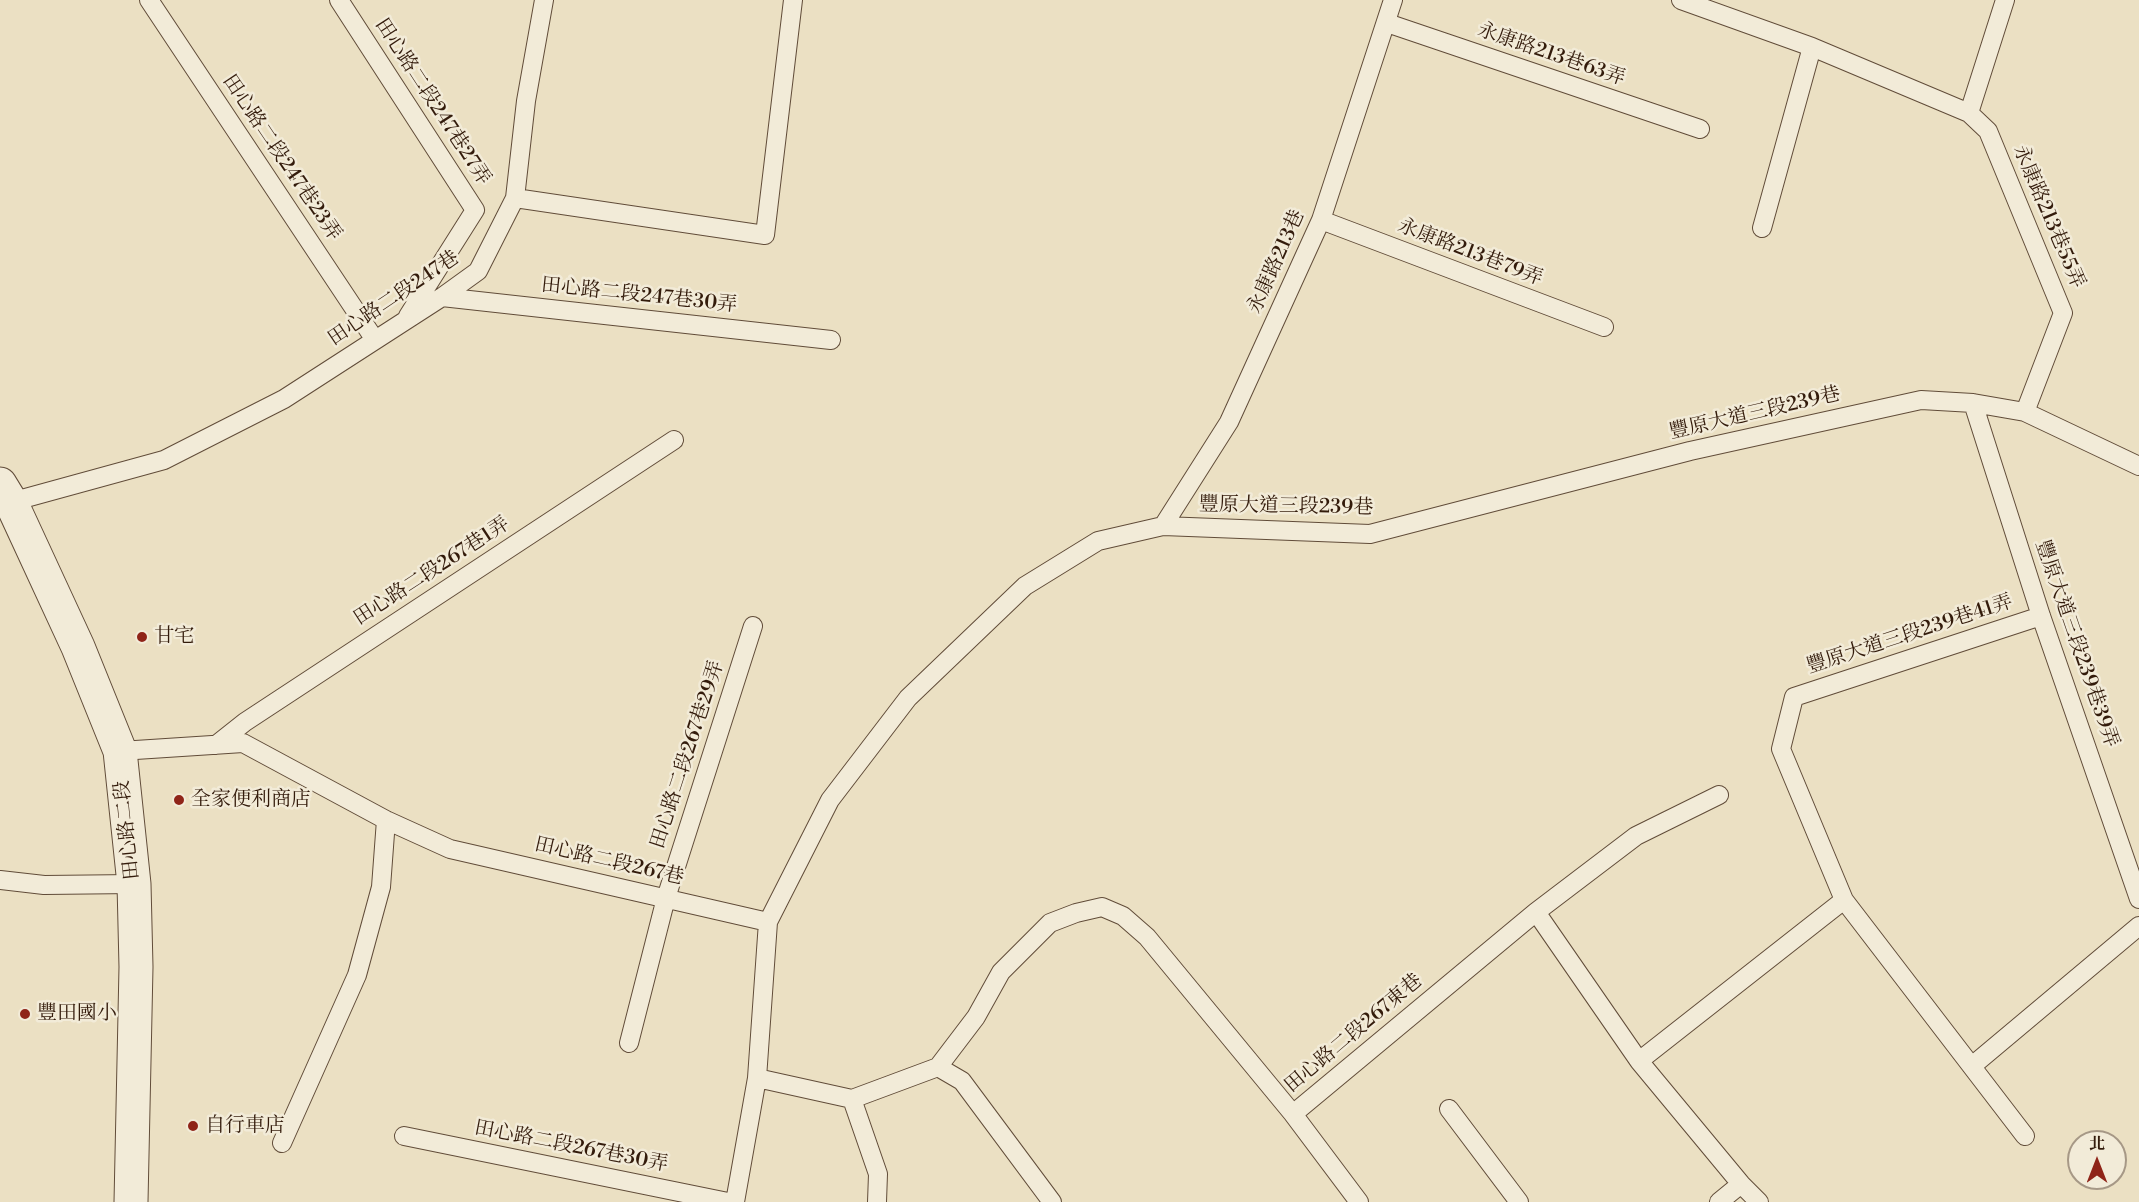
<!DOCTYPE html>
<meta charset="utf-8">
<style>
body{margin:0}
#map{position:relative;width:2139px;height:1202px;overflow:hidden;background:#ebe0c3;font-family:"Libre Bodoni","Noto Serif TC",serif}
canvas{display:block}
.north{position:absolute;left:2067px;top:1130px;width:60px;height:60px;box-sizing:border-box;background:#f2ebd8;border:2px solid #a69886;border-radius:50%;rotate:0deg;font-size:16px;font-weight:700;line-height:24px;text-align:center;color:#331b0b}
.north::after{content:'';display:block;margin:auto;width:21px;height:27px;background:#8f2418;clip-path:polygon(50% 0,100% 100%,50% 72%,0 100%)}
</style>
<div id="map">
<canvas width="2139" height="1202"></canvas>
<div class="north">北</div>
</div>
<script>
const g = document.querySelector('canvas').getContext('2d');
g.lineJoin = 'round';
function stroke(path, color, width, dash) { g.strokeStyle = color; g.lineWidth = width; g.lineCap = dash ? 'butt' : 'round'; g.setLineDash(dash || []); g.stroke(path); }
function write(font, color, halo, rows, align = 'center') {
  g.font = font + ' "Libre Bodoni","Noto Serif TC",serif'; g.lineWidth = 5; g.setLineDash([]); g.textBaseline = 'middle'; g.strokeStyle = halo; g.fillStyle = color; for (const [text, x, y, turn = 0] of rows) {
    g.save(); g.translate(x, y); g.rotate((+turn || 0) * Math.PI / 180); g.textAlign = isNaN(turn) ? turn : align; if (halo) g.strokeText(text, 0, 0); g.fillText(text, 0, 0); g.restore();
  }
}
const service = new Path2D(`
 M149,0L375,340
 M339,0L475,210L408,316
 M1681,0L1812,47L1969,113L1988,131L2063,313L2025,412
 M1387,23L1700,129
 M1969,113L2005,0
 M515,198L526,101L544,0
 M1321,220L1604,327
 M1762,228L1812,47
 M442,297L831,340
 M1973,403L2041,616L2139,899
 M3,502H11L164,460L284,399L442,297L478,271L515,198L765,235L793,0
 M1163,526L1229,422L1321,220L1393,0
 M216,745L245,722L674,440
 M120,751L243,743L386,820L450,849L768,922L757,1078L852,1099L938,1067
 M0,880L44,885L134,884
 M1536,912L1636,836L1719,795
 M768,922L830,800L908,698L1025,586L1098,541L1163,526L1370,534L1690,451L1921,400L1973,403L2025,412L2139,466
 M629,1043L666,898L753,626
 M1639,1061L1844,900
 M1972,1066L2139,926
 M938,1067L976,1017L1001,972L1050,923L1076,913L1102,907L1123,916L1147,937L1293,1114L1536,912L1639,1061L1741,1184L1759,1202
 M938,1067L962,1081L1052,1202
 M852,1099L878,1174L877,1202
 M1449,1109L1519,1202
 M1293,1114L1359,1202
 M404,1136L728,1202
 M2025,1136L1844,900L1781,749L1794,697L2041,616
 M282,1143L357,975L381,887L386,820
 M735,1202L757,1078
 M1719,1202L1741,1184`);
const tertiary = new Path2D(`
 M0,484L11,502L78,647L120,751L134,884L136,967L131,1202`);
const markers = [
 [142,637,6,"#8f2418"],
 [179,800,6,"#8f2418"],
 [25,1014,6,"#8f2418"],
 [193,1126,6,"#8f2418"]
];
const streetNames = [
 ["永康路213巷63弄",1551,55,19],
 ["田心路二段247巷27弄",432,102,57],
 ["田心路二段247巷23弄",281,158,56],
 ["永康路213巷55弄",2048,217,67],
 ["永康路213巷79弄",1470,253,21],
 ["永康路213巷",1277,262,-66],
 ["田心路二段247巷30弄",639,296,6],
 ["田心路二段247巷",394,299,-34],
 ["豐原大道三段239巷",1755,414,-13],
 ["豐原大道三段239巷",1286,507,1],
 ["田心路二段267巷1弄",432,572,-33],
 ["豐原大道三段239巷41弄",1910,635,-18],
 ["豐原大道三段239巷39弄",2076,644,71],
 ["田心路二段267巷29弄",688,755,-72],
 ["田心路二段",128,830,-96],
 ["田心路二段267巷",609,862,13],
 ["田心路二段267東巷",1354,1034,-40],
 ["田心路二段267巷30弄",571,1147,11]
];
const poiNames = [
 ["甘宅",154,637],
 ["全家便利商店",191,800],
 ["豐田國小",37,1014],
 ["自行車店",205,1126]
];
stroke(service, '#614c39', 20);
stroke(tertiary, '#614c39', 35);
stroke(service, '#f2ebd8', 18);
stroke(tertiary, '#f2ebd8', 33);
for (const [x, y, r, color] of markers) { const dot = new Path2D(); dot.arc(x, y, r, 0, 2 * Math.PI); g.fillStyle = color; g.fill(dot); stroke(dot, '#f2ebd8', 2); }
write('20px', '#331b0b', '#f2ebd8', streetNames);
write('20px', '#331b0b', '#f2ebd8', poiNames, 'left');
</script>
